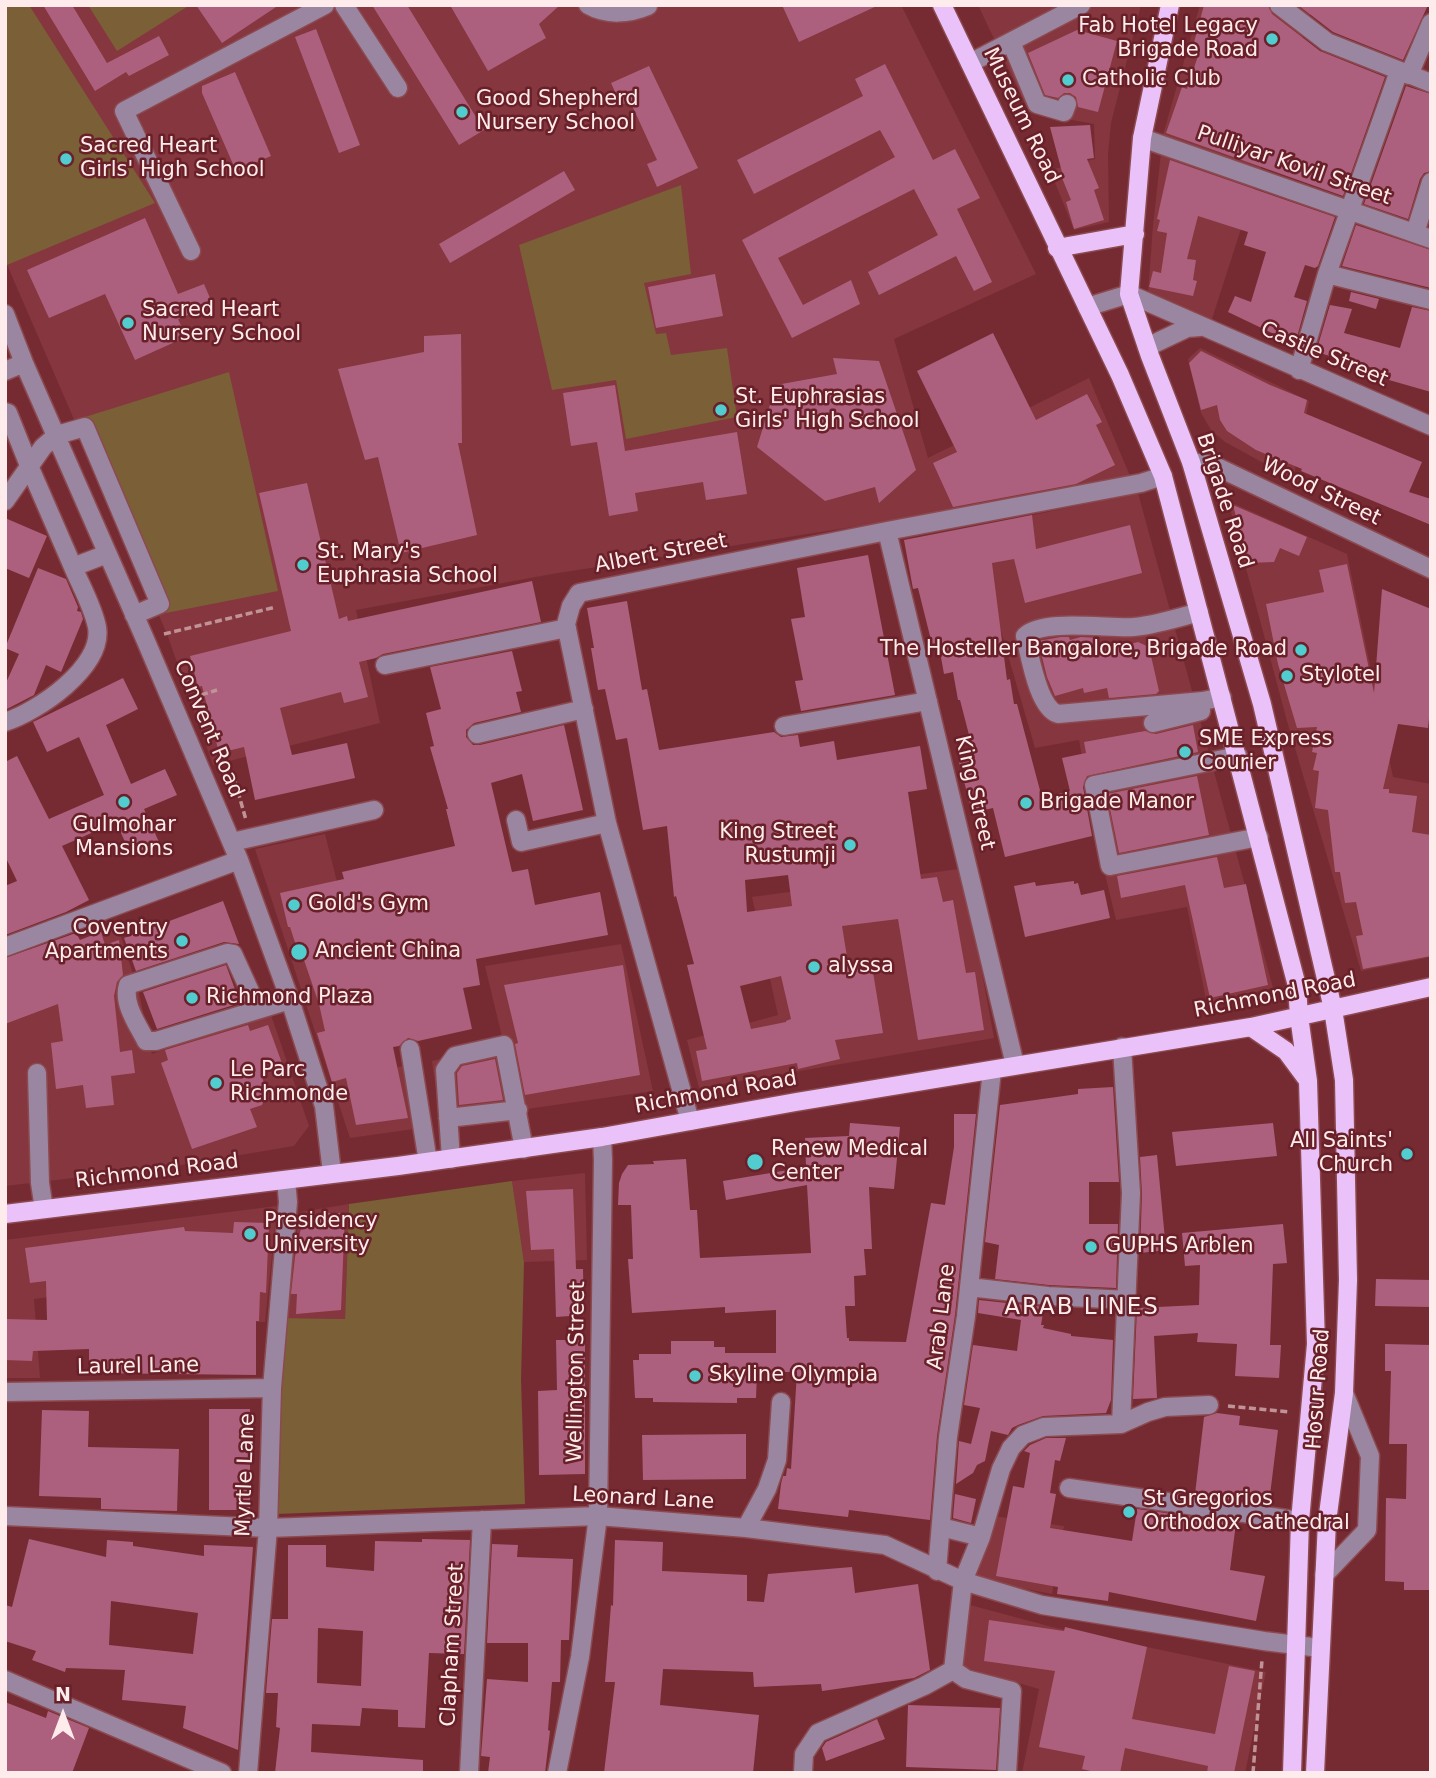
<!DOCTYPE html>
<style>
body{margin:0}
#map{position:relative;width:1436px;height:1778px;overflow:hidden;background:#762b33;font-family:"DejaVu Sans",sans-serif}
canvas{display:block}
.frame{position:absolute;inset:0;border:7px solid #feebeb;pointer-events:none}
.north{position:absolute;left:28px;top:1680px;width:70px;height:70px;-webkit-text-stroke:5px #692028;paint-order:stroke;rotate:0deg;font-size:19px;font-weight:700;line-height:28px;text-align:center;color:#feebeb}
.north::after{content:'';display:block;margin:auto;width:24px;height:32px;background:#feebeb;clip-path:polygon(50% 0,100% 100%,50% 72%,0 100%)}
</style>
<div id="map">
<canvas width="1436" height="1778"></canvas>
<div class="frame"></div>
<div class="north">N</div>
</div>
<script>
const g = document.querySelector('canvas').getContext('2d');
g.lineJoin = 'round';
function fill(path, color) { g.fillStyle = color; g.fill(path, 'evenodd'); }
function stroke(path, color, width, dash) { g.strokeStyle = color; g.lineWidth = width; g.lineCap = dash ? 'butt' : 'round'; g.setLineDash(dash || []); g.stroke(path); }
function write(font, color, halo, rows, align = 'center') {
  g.font = font + ' "DejaVu Sans",sans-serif'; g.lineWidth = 5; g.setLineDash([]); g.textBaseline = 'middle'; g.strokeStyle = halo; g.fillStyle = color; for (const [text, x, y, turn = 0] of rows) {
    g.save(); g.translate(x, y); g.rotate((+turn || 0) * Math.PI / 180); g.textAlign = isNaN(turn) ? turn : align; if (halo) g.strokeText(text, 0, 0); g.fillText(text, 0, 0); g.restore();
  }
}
const built = new Path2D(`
 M5,5H901L1036,274L894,339L928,458L1089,378L1130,476L942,513L552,574L356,610L380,723L213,765L167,634L5,260Z
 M978,5H1141L1111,123L1108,154L1109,222L1074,230L1050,170L1095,159L1094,124L1029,112Z
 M1200,5H1313L1211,322L1148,293L1153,226L1163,135Z
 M1200,348L1309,401L1293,479L1225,442L1211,430L1201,413L1188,359Z
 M1138,493L1273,988L1207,1004L1187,907L1116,920L1097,840L1079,740L1035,748L971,528Z
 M1228,501L1347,554L1393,777L1431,784V957L1361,971L1287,721Z
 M325,834L384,1070L418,1063L428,1127L350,1138L255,849Z
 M959,869L977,946L994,1038L699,1088L687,1040L778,1015L752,897Z
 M117,924L139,993L152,1054L270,1012L309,1126L294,1146L175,1166L5,1186V972Z
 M621,944L653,1091L527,1109L441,1125L432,1061L504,1045L485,966Z
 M585,1173L587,1260L524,1262L512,1181Z
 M349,1204L345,1319L284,1318L300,1212Z
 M277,1206L265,1322L190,1320V1279L34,1299L40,1378H5V1240Z
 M993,1516L1064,1526L1052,1594L974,1579Z
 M970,1605L1052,1627L1266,1672L1245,1773H1022L1039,1689L957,1665Z`);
const green = new Path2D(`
 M5,5H29L155,203L7,265L5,260Z
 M88,5H190L117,51Z
 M681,185L691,274L644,283L656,334L666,333L671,355L727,348L737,417L626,439L616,380L552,390L519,245Z
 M229,372L278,591L166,613L85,417Z
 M512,1181L524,1262L521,1380L525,1504L277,1514L284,1318L345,1319L349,1204Z`);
const building = new Path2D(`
 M43,5H72L107,63L159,36L169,55L129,76L126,72L95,91Z
 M196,5H279L222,43Z
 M372,5H407L484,130L459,145Z
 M450,5H560L539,24L546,38L488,71Z
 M782,5H879L799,42Z
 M1204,5H1268L1272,14L1320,51L1385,77L1343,196L1166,133L1182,87L1187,89L1199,53L1192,50Z
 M1298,5H1428L1403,60L1333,32Z
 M316,29L360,145L339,153L295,37Z
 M1077,30L1117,41L1098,112L1078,107L1076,97L1070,93H1064L1058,98L1045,95L1028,53Z
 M885,64L933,160L955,149L980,198L957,209L992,282L974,291L956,256L879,295L868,272L938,235L914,189L778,258L803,305L851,280L860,304L792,338L742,240L895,157L880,130L754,194L737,160L863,96L855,79Z
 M649,66L698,168L657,187L647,164L657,160L630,101L621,105L611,83Z
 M235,72L271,156L236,171L202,93V86Z
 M1406,86L1431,94V171L1424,173L1420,179L1408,219L1364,204Z
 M1090,125L1094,158L1087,159L1099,188L1094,190L1104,220L1074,229L1066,202L1071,200L1060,173L1062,172L1050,127Z
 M1170,160L1335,217L1318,266L1315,268L1305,265L1294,297L1307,301L1295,344L1228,312L1235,296L1251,302L1266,252L1244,245L1248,232L1198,216L1187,259L1196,260L1193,280L1197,281L1193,296L1149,287L1153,271L1161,273L1167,233L1157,231L1160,220L1157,219Z
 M564,171L575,190L450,263L439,244Z
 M145,218L178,294L204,284L213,305L178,319L186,337L135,360L105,294L49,318L27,270Z
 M1356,225L1431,250V288L1342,266Z
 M715,274L723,316L656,328L648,287Z
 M1351,292L1379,299L1376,309L1349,301Z
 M1330,305L1352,309L1344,333L1400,348L1412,307L1431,311V392L1389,380L1391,373L1316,352Z
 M993,333L1036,420L1087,394L1102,422L1096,425L1115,465L1076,484L953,507L933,463L957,452L917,371Z
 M461,334L462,443H458L477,535L401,553L378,457L365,460L338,369L424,352V336Z
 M1201,351L1270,385L1307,400L1304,413L1422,462L1409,492L1431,499V525L1301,471L1302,469L1256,450L1227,431L1220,420L1217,405L1201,410L1189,363Z
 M833,358L879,361L916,470L879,503L875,487L825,501L757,447L776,385L837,374Z
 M615,385L625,451L737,432L747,494L706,500L703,482L635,493L638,511L609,516L597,442L571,446L563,393Z
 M307,483L339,619L347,616L348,621L532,581L541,622L383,654L376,658L359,662L368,697L344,703L341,692L280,708L292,755L347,743L355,778L255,800L244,747L219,753L202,686L198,687L190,656L291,631L259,493Z
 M1233,505L1307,537L1299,556L1280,548L1274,562L1248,563Z
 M1032,515L1036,549L1130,525L1142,573L1025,603L1014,559L992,563L1007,680L1010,679L1014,704H1017L1042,798L1070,791L1062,758L1086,753L1084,742L1145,731L1156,734L1193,725L1198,752L1087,776L1083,787L1092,836L1005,857L993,808L975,812L974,807L971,808L959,762L975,758L960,700H958L953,672L944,674L939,646L933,648L918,588L913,589L904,540Z
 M5,518L47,536L29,578L5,568Z
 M868,555L895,695L801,711L795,681L803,680L791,619L805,617L797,568Z
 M1347,564L1374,693L1382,589L1431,609V699L1428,728L1398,724L1383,789H1389V793L1417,796L1412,832L1431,835V956L1363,969L1356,936L1363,935L1356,902L1345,903L1340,872H1335L1328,810L1315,808L1319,771L1313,770L1317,753L1312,752L1317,727L1297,728L1278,664L1266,604L1324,592L1319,570Z
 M38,568L66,579L78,607L77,611L81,612L83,619L61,672L46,665L34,695L5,710V685L19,654L5,648Z
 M627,601L642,690L647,689L659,750L774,732L781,737L798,735L800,747L834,741L837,760L920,746L927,789L908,792L921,879L937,877L943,902L953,900L966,973L975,972L984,1030L918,1040L898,919L842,926L849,969L872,966L883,1033L835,1040L840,1059L798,1069L797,1063L702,1081L696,1051L707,1049L687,965L694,964L676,896L674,897L667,826L643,830L627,738L616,740L605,689L598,690L591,648H594L587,608ZM788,875L792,906L747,912L745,880ZM781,976L791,1019L786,1021V1022L751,1029L740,986Z
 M1061,637H1069L1070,640L1081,637L1098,638L1101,652L1138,642L1149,647L1159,691L1156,694L1109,698L1107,688L1084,693L1083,688L1055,696L1047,677L1038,641Z
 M512,651L522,691L516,692L521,712L474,723L466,730V737L473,745H480L564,725L583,810L533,821L522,774L491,783L512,872L528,869L535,905L600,892L608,935L476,959L480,985L463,988L472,1029L418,1041L408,1038L399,1046L393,1047L408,1118L356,1125L346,1078L332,1082L317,1033L325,1031L319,1004L304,960L301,961L290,927H288L280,893L344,879L342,872L455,846L446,809H448L430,747L434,746L426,713L441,709L430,667Z
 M123,678L138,709L106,725L131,784L165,769L177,795L144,809L159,842L131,855L116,822L62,846L89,900L66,912L5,935V886L17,881L5,856V762L17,756L49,819L104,795L79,737L47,752L33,722Z
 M1197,776L1209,835L1119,853L1107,794Z
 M1217,857L1224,888L1246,884L1268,985L1210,998L1185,885L1121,898L1117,876Z
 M1074,881V884L1078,883L1081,895L1104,890L1110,918L1025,937L1014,886L1035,882L1036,886Z
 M223,901L239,944L224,942L136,971L124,938Z
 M101,932L105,945L119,940L123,975L117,982L114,996L120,1052L132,1050L135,1073L111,1076L114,1105L86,1108L83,1085L56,1089L51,1043L63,1041L58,1004L5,1024V958L76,933L80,940Z
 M226,965L240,1003L157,1029L143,992Z
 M623,965L640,1075L525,1095L515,1044L518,1043L504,985Z
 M248,1025L250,1031L268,1025L283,1066L261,1074L267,1092L262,1105L250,1109L257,1127L192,1149L161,1063L168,1060L165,1050Z
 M495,1059L503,1100L459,1105L457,1073L462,1066Z
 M1113,1087L1119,1182H1089V1224H1118L1116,1288L1049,1285L995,1279L999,1245L985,1242L1000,1105L1078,1094V1089Z
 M954,1114H976L955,1315L937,1436L930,1520L849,1510L848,1517L778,1509L781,1484L783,1476H786L787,1468L791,1469L797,1372H757L756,1398H737V1403L653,1402V1398H635L633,1360H639V1354H671V1341H714V1347H725V1353H776V1310L725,1313V1307L632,1313L628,1259H633L631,1205H618L619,1183L622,1174L628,1165L654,1164L653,1161L686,1159L690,1210H697L700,1258L811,1253L807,1185L726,1200L723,1181L806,1167L805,1138L849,1136L850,1123L900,1127L894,1189L869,1187L872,1249H864L866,1275L854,1276L855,1306H845L847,1338H849V1341L906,1342L931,1203L945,1205L954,1147Z
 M1273,1123L1277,1156L1176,1166L1172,1132Z
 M1157,1155L1166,1250L1140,1253L1142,1194L1140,1157Z
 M573,1189L576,1269H583L584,1315L556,1317L554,1249L531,1250L526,1191Z
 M321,1213H345L341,1310L296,1314L297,1294H291L295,1257L301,1228L314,1216Z
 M234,1222L269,1223L266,1293L260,1292L259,1321H256V1375L89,1373V1349L33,1351L32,1361L5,1360V1319L47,1320L46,1281L30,1283L25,1248L184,1227L185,1231L233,1233Z
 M1283,1224L1287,1263L1273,1264L1270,1345H1281L1279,1378L1235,1376L1237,1344L1197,1342L1198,1333L1154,1336L1157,1398L1133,1399L1137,1308L1199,1305L1200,1265L1185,1266L1182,1233Z
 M1376,1279L1431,1280V1307L1375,1306Z
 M979,1300L1044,1307L1041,1325H1044L1043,1328L1071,1334V1336L1113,1340L1111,1400L1106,1413L1043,1416L1018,1425L1012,1428L1008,1435L991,1431L985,1461L977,1465L973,1473L956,1484L959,1441L971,1444L980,1408L964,1405L973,1345L1017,1351L1021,1320L978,1313Z
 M556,1340H585V1474L539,1475L538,1391L557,1390Z
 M1385,1344L1431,1345V1590H1404V1582L1385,1581L1386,1498L1406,1499L1407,1444H1389L1391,1371H1385Z
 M209,1409H250V1510H209Z
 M42,1410L89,1411L88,1447L179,1449L177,1511L101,1509V1498L39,1496Z
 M1217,1413L1240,1416L1239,1425L1278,1430L1270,1495L1240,1491L1239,1501L1195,1494L1204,1417Z
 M746,1434V1479L643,1480L642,1435Z
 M1046,1438H1066L1060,1461L1055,1460L1050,1493L1056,1494L1050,1528L1132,1541L1137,1509L1236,1523L1230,1570L1265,1576L1256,1621L1109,1592L1108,1601L1057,1594L1058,1587L996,1576L1013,1486L1024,1488L1030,1453L1024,1451L1030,1445Z
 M955,1494L976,1499L971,1523L953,1518Z
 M29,1539L106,1557L107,1540L133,1542V1546L204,1556V1545L253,1547L238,1750L183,1728L186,1706L122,1700L125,1670L66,1668L65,1672L32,1660L36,1651L5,1641V1605L12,1607ZM111,1601L198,1613L193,1654L109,1645Z
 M422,1539L470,1540L464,1654L429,1653L425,1728L398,1727V1710L362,1708L360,1726L312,1724L311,1752L423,1760V1773H275L280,1728L276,1727L278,1693H266L272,1619H288V1545H326V1567L374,1571L375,1541L422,1542ZM318,1628L363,1631L361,1686L317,1683Z
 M615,1540L663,1542L662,1571L747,1575V1601L764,1602L768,1574L852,1567L855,1593L918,1584L930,1670L914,1678L822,1691L821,1684L754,1687L753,1672L663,1669L660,1705L759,1715L753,1773H604L615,1682H605L611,1605L613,1606Z
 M492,1544L518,1545L517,1557L573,1559L569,1640H561L560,1682H552L548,1730L550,1731L545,1773H488L490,1757L481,1756L487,1679L528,1682V1643H487Z
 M989,1620L1064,1631L1065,1627L1147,1647L1132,1719L1215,1734L1229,1666L1255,1671L1234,1773H1207L1208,1766L1125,1748L1120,1773H1099L1082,1769L1085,1756L1039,1747L1055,1671L984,1661Z
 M5,1702L46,1718L48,1711L89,1728L72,1773H5Z
 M908,1705L1000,1708L996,1770L906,1767Z
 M877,1719L885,1739L826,1761L822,1748L826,1742Z`);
const path = new Path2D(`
 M164,634L276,607
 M191,698L217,690
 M235,781L246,820
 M1228,1406L1290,1412
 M1253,1773L1262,1660`);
const minor = new Path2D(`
 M344,5L398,88
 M588,5C607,16 629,14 648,6
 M1279,5L1327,42L1431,83
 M1011,42L1037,104L1064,112L1067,104
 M970,63L1081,5
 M1409,75L1431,23
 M1142,138L1431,239
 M1415,233L1431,182
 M191,251L124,111L325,5
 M1327,274L1431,300
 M1087,307L1129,294L1431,426
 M5,314L24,363L145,639L239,860L290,1000L324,1106L332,1173
 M1147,347L1187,328L1200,327
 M1299,370L1327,274L1399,71
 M5,371L24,363
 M5,412L8,413L30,468L73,567
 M1191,462L1213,465L1431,569
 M5,501L43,447L57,435L85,427L160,604L134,615
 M887,531L1015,1065
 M1199,612C1178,618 1155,625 1134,627C1110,629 1042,618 1025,636C1030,656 1038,708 1058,714L1203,701L1222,697
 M385,665L567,628
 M5,722C37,712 104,667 97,627C93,607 81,586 73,567L107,554
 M1153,723L1201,711
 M784,726L928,701
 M477,734L584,709
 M1238,756L1094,785L1110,866L1259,837
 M516,820L521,842L607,823
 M232,842L374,810
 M5,947L239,860
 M258,1009L233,954L227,953L128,985C122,1003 138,1025 146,1041H156L290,1000
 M410,1049L428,1162
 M37,1073L40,1183L44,1209
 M448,1118L518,1110
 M690,1121L607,823L566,624L571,606L579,593L887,531L1141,483L1163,476
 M451,1159L445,1070L455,1056L504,1045L524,1149
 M969,1287L1048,1296L1128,1300
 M5,1392L272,1388
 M1121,1424L1131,1193L1122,1047
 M1069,1488L1300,1521
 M5,1516L268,1528L598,1516L746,1528L885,1545L963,1581L1042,1605L1264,1641L1320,1648
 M941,1527L981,1537
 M746,1528L767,1489L777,1460L781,1402
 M937,1571L948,1437L966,1316L992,1070
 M1324,1575L1367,1530L1370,1456L1344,1393
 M953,1670L963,1581L981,1537L1001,1469L1011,1448L1023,1435L1044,1427L1121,1424L1148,1412L1165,1407L1209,1405
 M953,1670L966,1679L1012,1691L1007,1773
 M5,1680L222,1773
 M248,1773L268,1528L272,1388L288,1202L286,1180
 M469,1773L482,1520
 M557,1773L580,1657L598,1516L603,1160L602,1137
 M803,1773L804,1754L818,1733L924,1686L953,1670`);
const major = new Path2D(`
 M942,5L1120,375L1163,476L1297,986L1299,1016L1308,1081L1316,1344L1300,1521L1292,1773
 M1170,5L1142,138L1129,294L1150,356L1191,462L1262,704L1333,1009L1344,1080L1348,1280L1344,1393L1327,1522L1315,1773
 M1057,248L1135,234
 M1251,1027L1286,1051L1306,1078
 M5,1214L398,1166L602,1137L796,1102L1251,1027L1431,987`);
const markers = [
 [1272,39,7,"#52cdcf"],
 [1068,80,7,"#52cdcf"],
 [462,112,7,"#52cdcf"],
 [66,159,7,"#52cdcf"],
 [128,323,7,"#52cdcf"],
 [721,410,7,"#52cdcf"],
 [303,565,7,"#52cdcf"],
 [1301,650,7,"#52cdcf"],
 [1287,676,7,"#52cdcf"],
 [1185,752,7,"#52cdcf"],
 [124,802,7,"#52cdcf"],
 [1026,803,7,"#52cdcf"],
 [850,845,7,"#52cdcf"],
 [294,905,7,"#52cdcf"],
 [182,941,7,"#52cdcf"],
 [299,952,9,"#52cdcf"],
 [814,967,7,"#52cdcf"],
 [192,998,7,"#52cdcf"],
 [216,1083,7,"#52cdcf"],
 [1407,1154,7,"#52cdcf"],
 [755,1162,9,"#52cdcf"],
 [250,1234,7,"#52cdcf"],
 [1091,1247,7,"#52cdcf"],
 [695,1376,7,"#52cdcf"],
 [1129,1512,7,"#52cdcf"]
];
const poiNames = [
 ["Fab Hotel Legacy",1258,27,"right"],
 ["Brigade Road",1258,51,"right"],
 ["Catholic Club",1082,80],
 ["Good Shepherd",476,100],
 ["Nursery School",476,124],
 ["Sacred Heart",80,147],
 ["Girls' High School",80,171],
 ["Sacred Heart",142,311],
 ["Nursery School",142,335],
 ["St. Euphrasias",735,398],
 ["Girls' High School",735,422],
 ["St. Mary's",317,553],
 ["Euphrasia School",317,577],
 ["The Hosteller Bangalore, Brigade Road",1287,650,"right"],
 ["Stylotel",1301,676],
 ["SME Express",1199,740],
 ["Courier",1199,764],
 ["Brigade Manor",1040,803],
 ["Gulmohar",124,826,"center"],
 ["Mansions",124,850,"center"],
 ["King Street",836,833,"right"],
 ["Rustumji",836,857,"right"],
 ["Gold's Gym",308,905],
 ["Coventry",168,929,"right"],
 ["Apartments",168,953,"right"],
 ["Ancient China",315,952],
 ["alyssa",828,967],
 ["Richmond Plaza",206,998],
 ["Le Parc",230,1071],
 ["Richmonde",230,1095],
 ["All Saints'",1393,1142,"right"],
 ["Church",1393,1166,"right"],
 ["Renew Medical",771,1150],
 ["Center",771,1174],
 ["Presidency",264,1222],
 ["University",264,1246],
 ["GUPHS Arblen",1105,1247],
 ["Skyline Olympia",709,1376],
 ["St Gregorios",1143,1500],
 ["Orthodox Cathedral",1143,1524]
];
const streetNames = [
 ["Museum Road",1021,116,64],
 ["Pulliyar Kovil Street",1294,166,19],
 ["Castle Street",1324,355,23],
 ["Wood Street",1321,492,26],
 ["Brigade Road",1224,501,72],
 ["Albert Street",661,554,-11],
 ["Convent Road",208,729,67],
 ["King Street",974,793,77],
 ["Richmond Road",1275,996,-11],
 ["Richmond Road",716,1093,-10],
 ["Richmond Road",157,1172,-7],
 ["Arab Lane",942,1317,-83],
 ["Laurel Lane",138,1367,-1],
 ["Wellington Street",577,1372,-89],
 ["Hosur Road",1319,1389,-86],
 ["Myrtle Lane",246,1475,-88],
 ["Leonard Lane",643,1499,3],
 ["Clapham Street",453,1645,-87]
];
const neighbourhoodNames = [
 ["ARAB LINES",1082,1308]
];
fill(built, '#86363e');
fill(green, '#7a5f37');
fill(building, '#ad607d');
stroke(minor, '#8c4a50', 21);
stroke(major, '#8c4a50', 21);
stroke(path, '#c09497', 3.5, [7, 3.5]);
stroke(minor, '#9a86a1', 18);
stroke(major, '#eac2f9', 18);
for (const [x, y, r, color] of markers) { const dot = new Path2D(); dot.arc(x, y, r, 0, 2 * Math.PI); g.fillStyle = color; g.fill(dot); stroke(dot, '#692028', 2.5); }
write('21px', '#feebeb', '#692028', poiNames, 'left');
write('21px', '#feebeb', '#692028', streetNames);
g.letterSpacing = '2px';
write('23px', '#feebeb', '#692028', neighbourhoodNames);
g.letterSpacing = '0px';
</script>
